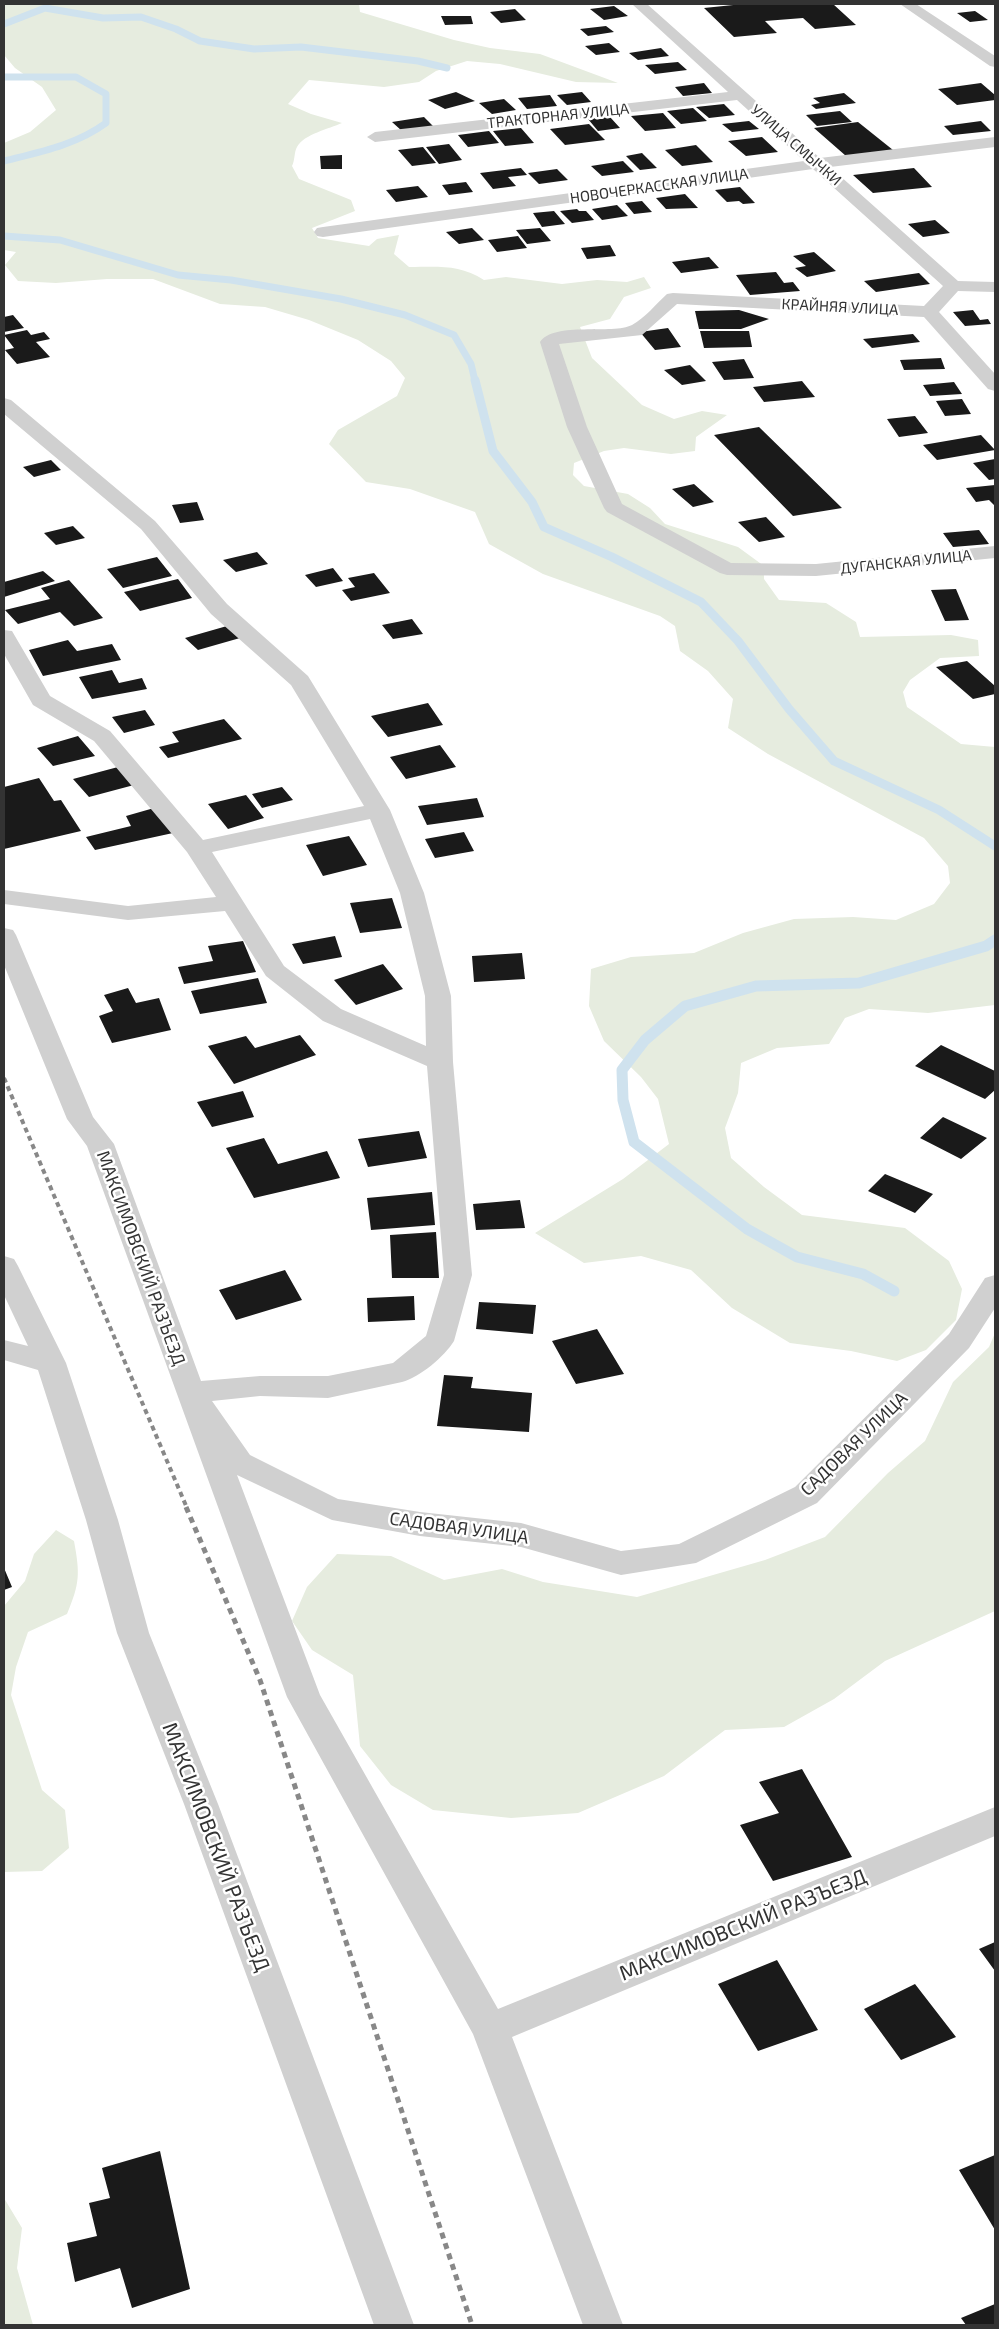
<!DOCTYPE html>
<meta charset="utf-8">
<style>
body{margin:0}
#map{position:relative;width:999px;height:2329px;overflow:hidden;background:#fff;font-family:"Exo 2",sans-serif}
canvas{display:block}
.frame{position:absolute;inset:0;border:5px solid #333;pointer-events:none}
</style>
<div id="map">
<canvas width="999" height="2329"></canvas>
<div class="frame"></div>
</div>
<script>
const g = document.querySelector('canvas').getContext('2d');
g.lineJoin = 'round';
function fill(path, color) { g.fillStyle = color; g.fill(path, 'evenodd'); }
function stroke(path, color, width, dash) { g.strokeStyle = color; g.lineWidth = width; g.lineCap = dash ? 'butt' : 'round'; g.setLineDash(dash || []); g.stroke(path); }
function write(font, color, halo, rows, align = 'center') {
  g.font = font + ' "Exo 2",sans-serif'; g.lineWidth = 5; g.setLineDash([]); g.textBaseline = 'middle'; g.strokeStyle = halo; g.fillStyle = color; for (const [text, x, y, turn = 0] of rows) {
    g.save(); g.translate(x, y); g.rotate((+turn || 0) * Math.PI / 180); g.textAlign = isNaN(turn) ? turn : align; if (halo) g.strokeText(text, 0, 0); g.fillText(text, 0, 0); g.restore();
  }
}
const green = new Path2D(`
 M4,4H359L360,12L454,40L490,48L540,54L618,83L576,82L500,64L467,61L436,71L419,82L384,87L309,80L288,104L311,114L342,123C329,129 304,134 297,147C294,152 295,160 292,166L299,179L351,200L355,211L312,228L318,238L369,246L377,239L399,235L394,254L409,267C438,267 459,264 484,280L506,277L562,284L597,280L627,282L644,277L651,288L624,297L610,319L580,327L592,358L642,405L674,419L702,411L727,415L696,437L695,451L671,454L624,448L604,451L574,463L573,475L584,486L628,494L650,508L665,524L738,547L764,566V579L779,600L826,603L856,622L860,637L951,635L978,640L979,656L940,658L910,680L903,692L907,707L961,744L995,747V1005L928,1013L869,1009L845,1018L829,1044L777,1048L741,1063L738,1093L725,1128L731,1158L764,1187L802,1215L905,1228L949,1261L962,1289L956,1320L926,1350L897,1361L851,1351L790,1343L732,1308L691,1270L641,1256L584,1263L535,1233L623,1179L669,1144L658,1099L641,1077L604,1041L589,1006L591,969L631,957L694,953L743,933L794,919L853,917L896,920L934,904L950,883L948,866L924,838L768,754L728,728L733,699L708,671L680,651L675,626L660,616L543,574L489,544L475,512L410,489L366,482L329,444L338,430L397,396L405,378L391,361L358,340L309,320L265,307L220,304L153,279H107L56,283L18,281L5,265L16,252L4,250V143L30,132L56,110L42,87L15,68L4,55Z
 M995,1333V1611L885,1661L834,1699L784,1727L725,1730L664,1776L578,1813L511,1818L433,1810L391,1785L360,1746L353,1675L312,1650L292,1621L307,1587L337,1554L391,1556L444,1580L502,1569L543,1582L637,1597L765,1560L825,1537L888,1473L925,1441L953,1382L989,1347Z
 M56,1530L74,1541C80,1574 80,1583 67,1614L28,1632L16,1667L11,1695L42,1790L65,1810L69,1848L42,1871L4,1872V1606L25,1581L34,1554Z
 M4,2198L22,2228L17,2268L33,2325H4Z`);
const streamFar2 = new Path2D(`
 M4,24L45,8L103,18L141,17L176,29L200,41L254,49L301,47L418,61L447,68
 M4,77H76L106,94V123C76,145 40,152 4,161
 M4,236L60,240L178,275L231,280L341,299L405,315L454,335L471,364L475,381`);
const streamFar1 = new Path2D(`
 M475,380L493,451L532,502L544,527L612,557L701,602L738,641L789,709L834,761L939,810L995,846`);
const stream = new Path2D(`
 M894,1291L863,1274L797,1257L747,1229L634,1142L623,1100L622,1070L645,1040L685,1006L756,986L859,983L986,946L995,940`);
const building = new Path2D(`
 M743,4H833L856,25L815,29L803,18L765,21L777,33L734,37L704,8Z
 M614,6L628,16L604,20L590,9Z
 M515,9L526,20L501,23L490,12Z
 M975,11L988,20L970,22L957,13Z
 M441,16H471L473,24L445,25Z
 M606,26L614,32L588,36L580,29Z
 M609,43L620,52L596,55L585,46Z
 M661,48L669,56L638,60L629,53Z
 M678,62L687,70L655,74L645,65Z
 M704,83L712,93L683,96L675,87Z
 M981,83L995,95V100L957,105L938,89Z
 M456,92L475,101L445,109L428,100Z
 M582,92L591,102L567,105L557,95Z
 M844,93L856,103L816,109L811,105L820,103L813,98Z
 M550,95L557,106L527,109L518,98Z
 M504,99L516,110L492,114L479,103Z
 M724,104L735,115L709,118L696,107Z
 M693,108L707,121L681,124L667,111Z
 M840,111L852,122L817,126L806,115Z
 M663,113L676,128L645,131L631,116Z
 M424,117L433,126L402,131L392,122Z
 M610,117L620,128L598,131L588,119Z
 M749,121L759,129L732,132L722,124Z
 M981,121L991,131L953,135L944,126Z
 M858,122L893,150L846,156L814,128Z
 M589,124L605,140L565,145L550,129Z
 M521,128L534,143L505,146L493,131Z
 M489,131L499,143L468,147L458,135Z
 M762,137L778,152L746,156L728,141Z
 M449,144L462,160L439,164L426,147Z
 M696,145L713,162L682,166L665,150Z
 M423,147L436,163L412,166L398,150Z
 M642,153L657,168L640,170L626,156Z
 M342,155V169H321L320,156Z
 M623,161L634,172L602,176L591,166Z
 M521,168L527,175L508,177L516,186L493,189L480,173Z
 M914,168L932,187L873,193L853,175Z
 M557,169L568,180L539,184L528,173Z
 M466,182L473,192L449,195L442,185Z
 M418,186L428,197L396,202L386,190Z
 M740,187L755,203L743,204L739,201L727,202L715,190Z
 M685,194L698,208L666,209L656,198Z
 M642,201L652,212L634,214L625,203Z
 M617,205L628,216L602,220L592,209Z
 M577,209L579,211H586L594,220L572,223L560,211Z
 M554,211L565,224L542,227L533,213Z
 M935,220L950,233L923,237L908,224Z
 M472,228L484,240L459,244L446,232Z
 M540,228L551,241L527,244L516,230Z
 M518,236L527,248L497,252L488,240Z
 M610,245L616,256L587,259L581,248Z
 M814,252L836,271L807,277L795,268L806,266L793,256Z
 M709,257L719,268L681,273L672,262Z
 M776,272L784,283L793,282L800,291L750,295L736,275Z
 M919,273L930,284L876,292L864,281Z
 M739,310L769,319L741,329H699L695,311Z
 M973,310L980,320L988,319L991,324L965,326L953,312Z
 M13,315L24,328L4,332V317Z
 M668,328L681,347L655,350L640,332Z
 M27,330L31,335L44,332L50,339L36,342L50,357L17,364L5,350L14,348L4,335Z
 M700,331H749L752,347L704,348Z
 M913,334L920,342L872,348L863,339Z
 M941,358L945,369L904,370L900,360Z
 M744,359L754,378L724,380L712,362Z
 M690,365L706,381L682,385L664,370Z
 M802,381L815,397L764,402L753,387Z
 M954,382L962,394L930,396L923,385Z
 M962,399L971,414L945,416L936,401Z
 M915,416L928,433L899,437L887,419Z
 M759,427L842,508L793,516L714,435Z
 M981,435L995,450L937,460L923,445Z
 M995,459V479L989,480L973,463Z
 M51,460L61,470L34,477L23,467Z
 M694,484L714,502L693,507L672,489Z
 M995,485V506L989,500L976,502L966,488Z
 M197,502L204,520L180,523L172,505Z
 M766,517L785,537L759,542L738,522Z
 M73,526L85,538L56,545L44,533Z
 M979,530L989,544L953,547L943,533Z
 M257,552L268,564L236,572L223,560Z
 M157,557L172,576L123,588L107,569Z
 M333,568L343,581L316,587L305,575Z
 M43,571L55,581L4,597V582Z
 M374,573L390,593L351,601L342,590L355,587L348,578Z
 M178,579L192,598L140,611L124,592Z
 M69,580L103,618L74,626L60,612L18,624L5,610L50,599L41,588Z
 M956,589L969,620L945,621L931,590Z
 M412,619L423,634L393,639L382,625Z
 M227,626L240,638L198,650L185,638Z
 M68,640L77,651L112,644L121,660L43,676L29,650Z
 M967,661L995,686V694L973,699L936,667Z
 M112,670L119,683L142,678L147,689L92,699L79,677Z
 M428,703L443,725L388,737L371,716Z
 M145,710L155,725L124,733L112,717Z
 M224,719L242,739L168,758L159,747L179,742L172,732Z
 M78,736L95,756L53,766L37,748Z
 M440,745L456,767L406,779L390,757Z
 M118,767L134,785L89,797L73,779Z
 M39,778L54,801L61,800L81,831L4,849V787Z
 M282,787L293,800L262,808L252,794Z
 M246,795L264,818L228,829L208,804Z
 M477,798L484,817L427,825L418,806Z
 M154,808L173,833L95,850L86,837L131,826L126,816Z
 M464,832L474,851L435,858L425,839Z
 M349,836L367,865L323,876L306,845Z
 M392,898L402,928L360,933L350,903Z
 M335,936L342,957L303,964L292,944Z
 M243,941L256,972L184,984L178,967L213,961L208,946Z
 M522,953L525,979L474,982L472,956Z
 M383,964L403,989L356,1005L334,980Z
 M258,978L267,1003L200,1014L191,991Z
 M128,988L136,1003L159,998L171,1030L112,1043L99,1016L113,1011L104,995Z
 M300,1035L316,1055L234,1084L208,1046L246,1036L255,1048Z
 M941,1045L995,1071V1090L985,1099L915,1066Z
 M243,1091L254,1117L212,1127L197,1102Z
 M943,1117L987,1138L961,1159L920,1138Z
 M419,1131L427,1158L368,1167L358,1139Z
 M264,1138L278,1164L327,1151L340,1178L254,1198L226,1148Z
 M885,1174L933,1194L915,1213L868,1191Z
 M432,1192L435,1225L371,1230L367,1198Z
 M520,1200L525,1228L476,1230L473,1204Z
 M436,1232L439,1278H392L390,1235Z
 M285,1270L302,1300L236,1320L219,1290Z
 M414,1296L415,1320L368,1322L367,1298Z
 M479,1302L536,1305L533,1334L476,1329Z
 M597,1329L624,1374L576,1384L552,1341Z
 M444,1375L473,1377L471,1388L532,1393L529,1432L437,1426Z
 M4,1568L12,1587L4,1590Z
 M802,1769L852,1857L773,1881L740,1825L779,1813L759,1782Z
 M995,1942V1971L979,1949Z
 M777,1960L818,2030L758,2051L718,1984Z
 M915,1984L956,2037L901,2060L864,2009Z
 M160,2151L190,2289L132,2308L120,2268L75,2282L67,2243L97,2236L89,2203L110,2198L102,2168Z
 M995,2155V2230L959,2170Z
 M995,2304V2325H966L961,2318Z`);
const minor = new Path2D(`
 M632,4H647L820,158L995,137V147L830,167L958,281L995,282V292L958,291L939,312L995,374V391L988,389L924,317L677,304L642,335L559,344L587,427L622,504L731,563L816,564L995,546V558L816,576L727,575L720,573L607,512L604,508L567,427L540,342C554,321 613,335 632,325C645,318 656,304 667,294L673,293L924,306L943,286L813,169L323,237L317,236L314,232L317,228L323,227L804,161L737,100L375,142L367,137L375,132L728,92Z
 M900,4H916L995,56V67L990,66Z
 M4,398L11,400L155,521L227,604L308,676L390,810L424,893L451,996L453,1062L472,1275L454,1341C444,1357 420,1377 402,1382L328,1398L260,1396L212,1401L250,1455L338,1499L420,1512L521,1523L621,1551L679,1544L795,1487L949,1334L985,1278L995,1275V1308L969,1348L817,1503L696,1563L621,1575L521,1547L420,1536L332,1520L237,1475L320,1695L498,2009L995,1807V1836L512,2037L623,2325H583L473,2034L287,1697L87,1146L67,1119L4,965V928L13,930L16,935L93,1117L114,1144L201,1381L260,1376H328L393,1363L426,1336L444,1275L427,1066L323,1021L266,976L225,911L128,920L4,904V890L128,906L216,897L187,852L94,741L33,705L4,654V630L12,631L50,696L110,731L203,840L364,806L291,685L211,614L141,529L4,414ZM370,819L400,893L425,996L426,1046L341,1009L284,966L212,852Z
 M4,1256L14,1259L18,1266L66,1363L118,1520L149,1633L218,1804L414,2325H374L184,1804L117,1633L86,1520L38,1370L4,1360V1340L28,1346L4,1295Z`);
const railFar1 = new Path2D(`
 M4,1078L187,1508`);
const rail = new Path2D(`
 M186,1507L260,1680L472,2325`);
const farStreetnames = [
 ["ТРАКТОРНАЯ УЛИЦА",558,116,-6],
 ["УЛИЦА СМЫЧКИ",796,145,41],
 ["НОВОЧЕРКАССКАЯ УЛИЦА",659,186,-8],
 ["КРАЙНЯЯ УЛИЦА",840,307,3],
 ["ДУГАНСКАЯ УЛИЦА",906,562,-6]
];
const streetNames = [
 ["МАКСИМОВСКИЙ РАЗЪЕЗД",141,1258,70],
 ["САДОВАЯ УЛИЦА",854,1444,-44],
 ["САДОВАЯ УЛИЦА",459,1528,8]
];
const nearStreetnames = [
 ["МАКСИМОВСКИЙ РАЗЪЕЗД",216,1847,69],
 ["МАКСИМОВСКИЙ РАЗЪЕЗД",743,1925,-22]
];
fill(green, '#e6ecdf');
stroke(streamFar2, '#cfe2ee', 7);
stroke(streamFar1, '#cfe2ee', 9);
stroke(stream, '#cfe2ee', 11);
fill(building, '#1a1a1a');
fill(minor, '#d0d0d0');
stroke(railFar1, '#888', 4, [5, 4]);
stroke(rail, '#888', 5, [6, 5]);
write('15px', '#333', '#fff', farStreetnames);
write('18px', '#333', '#fff', streetNames);
write('21px', '#333', '#fff', nearStreetnames);
</script>
